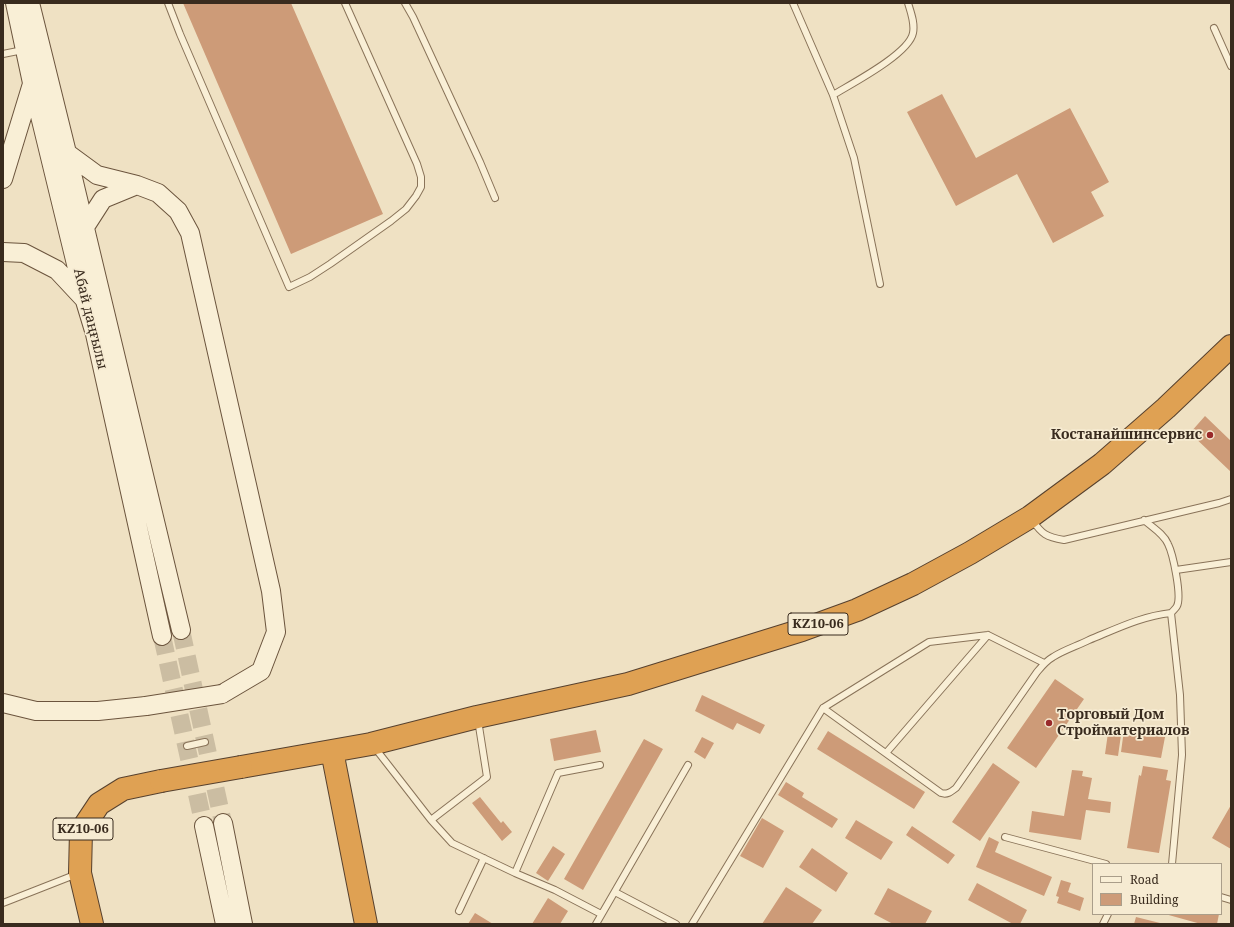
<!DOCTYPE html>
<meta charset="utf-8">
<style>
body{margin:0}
#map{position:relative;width:1234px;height:927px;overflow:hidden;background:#efe1c3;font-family:"Noto Serif",serif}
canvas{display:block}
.frame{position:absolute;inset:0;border:4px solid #392b1e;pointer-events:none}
.legend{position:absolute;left:1092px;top:863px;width:130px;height:52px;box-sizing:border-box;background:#f6ebd2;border:1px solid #aa9e8a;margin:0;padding:5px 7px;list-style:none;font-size:12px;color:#392b1e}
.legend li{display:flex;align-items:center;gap:8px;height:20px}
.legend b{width:20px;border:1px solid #aa9e8a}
</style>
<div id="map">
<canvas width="1234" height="927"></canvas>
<div class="frame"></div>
<ul class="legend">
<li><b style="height:5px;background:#f9efd6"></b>Road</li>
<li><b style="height:11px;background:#cd9b78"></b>Building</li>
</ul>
</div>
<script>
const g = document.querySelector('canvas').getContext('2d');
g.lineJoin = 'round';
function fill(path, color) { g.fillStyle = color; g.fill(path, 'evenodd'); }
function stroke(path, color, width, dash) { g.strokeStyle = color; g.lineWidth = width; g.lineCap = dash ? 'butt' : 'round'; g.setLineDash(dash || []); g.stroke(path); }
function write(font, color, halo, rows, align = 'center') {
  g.font = font + ' "Noto Serif",serif'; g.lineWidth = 3.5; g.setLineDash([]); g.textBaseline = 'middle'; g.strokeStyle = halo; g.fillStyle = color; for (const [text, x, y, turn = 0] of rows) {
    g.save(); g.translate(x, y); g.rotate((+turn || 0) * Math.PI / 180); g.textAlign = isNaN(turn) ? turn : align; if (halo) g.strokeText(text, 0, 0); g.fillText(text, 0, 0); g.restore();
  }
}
const building = new Path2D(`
 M183,3H291L383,214L291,254Z
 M942,94L976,158L1070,108L1109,182L1091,192L1104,216L1053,243L1017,174L956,206L907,112Z
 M1205,416L1231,441V472L1190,433Z
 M1055,679L1084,699L1036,768L1007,748Z
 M702,695L765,725L760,734L737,723L733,730L695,711Z
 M1109,726L1122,728L1118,756L1105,754Z
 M596,730L601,752L554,761L550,739Z
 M1124,730L1165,737L1161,758L1121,752Z
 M828,731L925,792L914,809L817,749Z
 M702,737L714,743L705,759L694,752Z
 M644,739L663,749L583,890L564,879Z
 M993,763L1020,782L980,841L952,822Z
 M1143,766L1168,770L1166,780L1171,781L1159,853L1127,848L1139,775L1141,776Z
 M1072,770L1083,771L1082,776L1092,778L1088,799L1111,802L1110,813L1086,810L1081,840L1029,832L1032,811L1064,816Z
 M786,782L804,793L802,797L838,819L832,828L778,795Z
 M480,797L501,823L503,821L512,832L502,841L472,803Z
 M1231,805V849L1212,838Z
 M762,818L784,831L763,868L740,856Z
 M856,820L893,842L881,860L845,838Z
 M912,826L955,855L948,864L906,835Z
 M989,837L999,842L995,852L1052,877L1044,896L976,867Z
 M553,846L565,854L548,881L536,873Z
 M812,848L848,873L836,892L799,867Z
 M1061,880L1071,883L1068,892L1084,898L1080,911L1057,903L1059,897L1056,896Z
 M977,883L1027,910L1020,924H1013L968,900Z
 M786,887L822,910L812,924H762Z
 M888,888L932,911L925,924H893L874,914Z
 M548,898L568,911L560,924H532Z
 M475,913L493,924H468Z
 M1165,914H1219L1217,924H1201Z
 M1136,917L1160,923V924H1134Z`);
const secondaryTunnel = new Path2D(`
 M181,630L223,823
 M162,636L204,826`);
const lane = new Path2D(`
 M168,3L180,34L289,287L310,277L330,264L391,221L406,209L416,196L421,187V177L417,164L345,3
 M405,3L413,17L480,162L495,198
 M793,3L833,95L854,158L880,284
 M1214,28L1231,66
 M3,54L23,50
 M833,95C851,84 909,54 913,33C915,23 911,13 908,3
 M1032,520C1042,534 1046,537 1064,540L1219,503L1231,499
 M1176,570L1231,562
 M1171,613L1180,695L1182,755L1172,864
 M823,708L941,793C947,795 951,792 956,788L1037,672C1042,666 1046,661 1053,657C1064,650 1077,646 1089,640C1116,629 1142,616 1171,613C1173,611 1176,608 1177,606C1182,596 1173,554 1168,544C1164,534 1152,527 1144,520
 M187,746L205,742
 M375,748L431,820L452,843L515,873L555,890L601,914
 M886,753L988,635
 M431,820L487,777L478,720
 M1005,837L1106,864
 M515,873L558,773L600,765
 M615,892L676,924
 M1221,897L1231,900
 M3,903L77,874
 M459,911L484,858
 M596,924L688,765
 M692,924L823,708L929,642L988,635L1044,663
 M1103,924L1108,914`);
const secondary = new Path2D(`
 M15,3L32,83L85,301L95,334L162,636
 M30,3L67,153L181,630
 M67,153L97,175L137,185L158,193L178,211L190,233L271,591L276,632L261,671L222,694
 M3,179L32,84
 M85,227L103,199L137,185
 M3,252L24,253L57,270L85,300
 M3,703L36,711H98L146,706
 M223,823L243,924
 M204,826L225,924`);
const highway = new Path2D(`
 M332,751L366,924
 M241,767L371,744L477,717L628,684L802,630L857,610L913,584L970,553L1030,517L1102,464L1166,408L1231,346
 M92,924L80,873L81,831L99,804L123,789L161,781`);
const secondaryBridge = new Path2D(`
 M146,706L222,694`);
const highwayBridge = new Path2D(`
 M161,781L241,767`);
const markers = [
 [1210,435,4,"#99292a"],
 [1049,723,4,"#99292a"]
];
const shields = [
 [818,624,60],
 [83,829,60]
];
const shieldNames = [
 ["KZ10-06",818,624],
 ["KZ10-06",83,829]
];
const streetNames = [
 ["Абай даңғылы",90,319,76]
];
const poiNames = [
 ["Костанайшинсервис",1202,435],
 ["Торговый Дом",1057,715,"left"],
 ["Стройматериалов",1057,731,"left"]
];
fill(building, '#cd9b78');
stroke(secondaryTunnel, '#cbbda2', 18, [18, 9]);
stroke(lane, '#897359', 8);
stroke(secondary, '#6b543d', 20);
stroke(highway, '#57412e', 24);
stroke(lane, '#f9efd6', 6);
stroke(secondary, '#f9efd6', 18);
stroke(highway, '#dfa153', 22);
stroke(secondaryBridge, '#6b543d', 20, []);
stroke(highwayBridge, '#57412e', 24, []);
stroke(secondaryBridge, '#f9efd6', 18);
stroke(highwayBridge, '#dfa153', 22);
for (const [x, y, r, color] of markers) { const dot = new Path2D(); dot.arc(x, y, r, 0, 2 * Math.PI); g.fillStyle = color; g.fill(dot); stroke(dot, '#f6ebd2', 1.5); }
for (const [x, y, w] of shields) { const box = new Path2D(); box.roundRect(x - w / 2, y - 11, w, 22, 3); g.fillStyle = '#f6ebd2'; g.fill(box); stroke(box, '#392b1e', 1); }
write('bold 13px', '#392b1e', null, shieldNames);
write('14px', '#392b1e', '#f6ebd2', streetNames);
write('bold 14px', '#392b1e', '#f6ebd2', poiNames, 'right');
</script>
